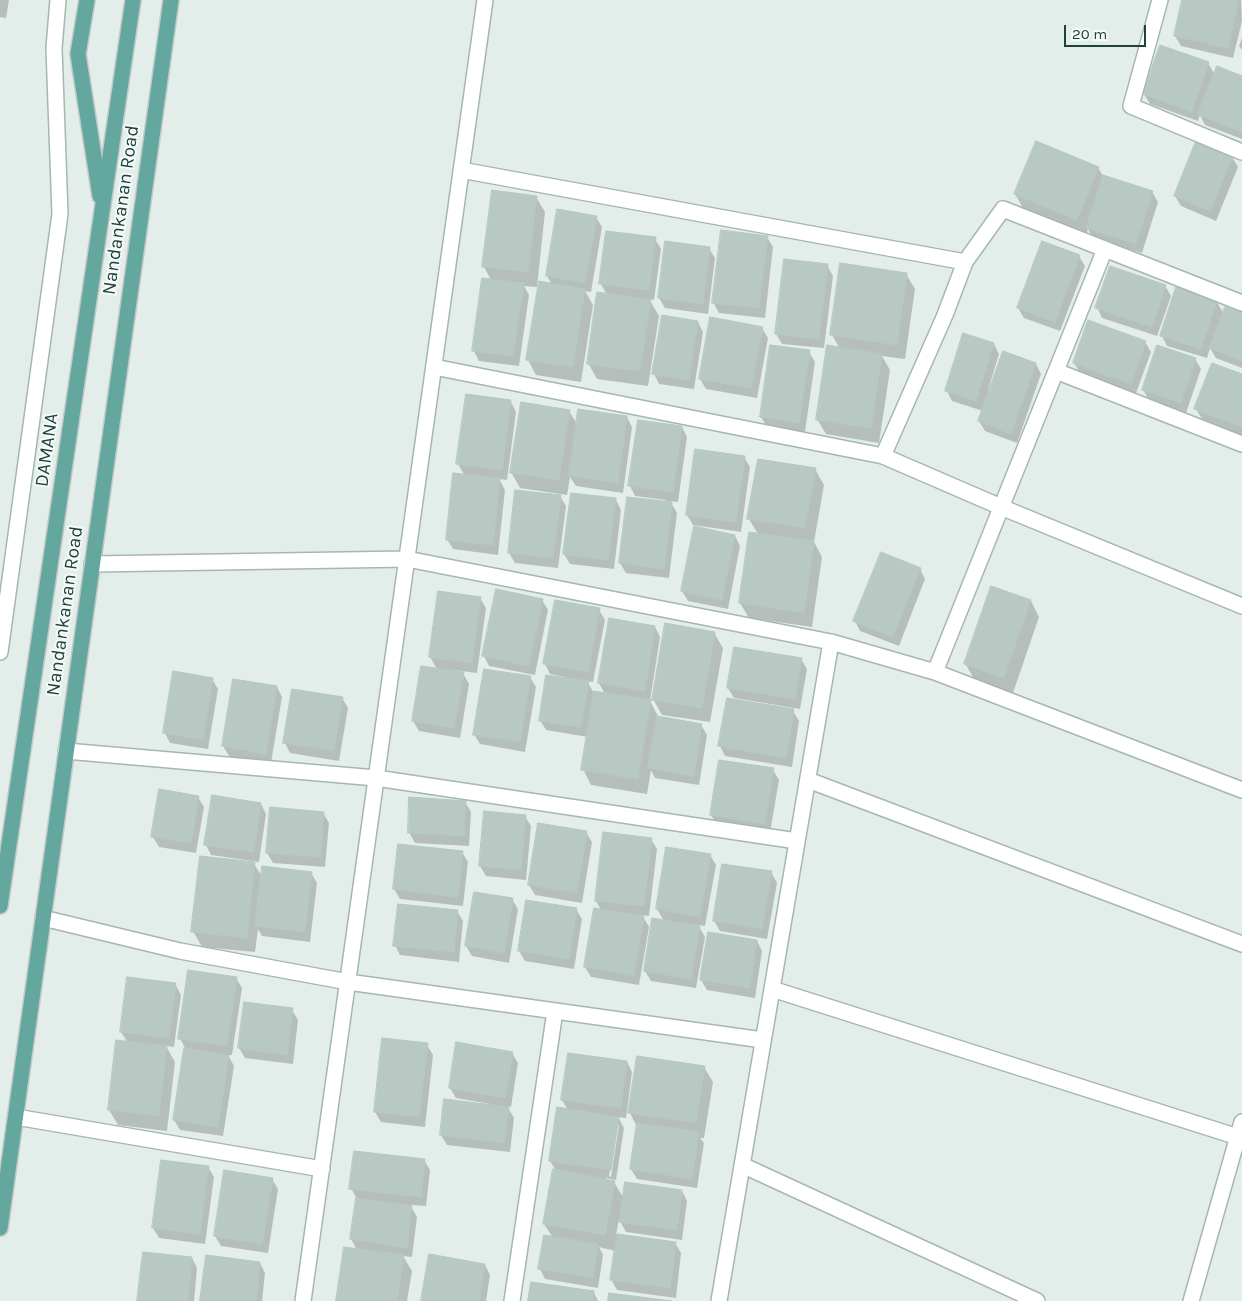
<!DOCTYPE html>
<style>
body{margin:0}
#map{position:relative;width:1242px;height:1301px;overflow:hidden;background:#e3eeea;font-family:Karla,sans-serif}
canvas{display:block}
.scale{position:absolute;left:1064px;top:25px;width:82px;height:22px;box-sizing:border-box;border:2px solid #21413c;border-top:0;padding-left:6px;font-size:15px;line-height:18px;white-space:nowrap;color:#21413c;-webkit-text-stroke:4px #f4faf8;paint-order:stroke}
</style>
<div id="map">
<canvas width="1242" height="1301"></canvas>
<div class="scale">20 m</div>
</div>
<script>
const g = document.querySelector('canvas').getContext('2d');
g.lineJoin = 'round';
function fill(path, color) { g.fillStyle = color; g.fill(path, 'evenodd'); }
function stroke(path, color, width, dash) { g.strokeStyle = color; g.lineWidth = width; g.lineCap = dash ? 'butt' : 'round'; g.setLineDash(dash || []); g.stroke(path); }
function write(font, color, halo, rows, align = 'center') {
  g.font = font + ' Karla,sans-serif'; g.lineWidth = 4; g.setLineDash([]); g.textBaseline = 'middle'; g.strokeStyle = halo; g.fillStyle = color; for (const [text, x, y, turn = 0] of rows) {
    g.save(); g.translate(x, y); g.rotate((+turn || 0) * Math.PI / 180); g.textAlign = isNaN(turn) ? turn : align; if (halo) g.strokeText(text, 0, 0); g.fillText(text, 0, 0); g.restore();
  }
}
const shadow = new Path2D(`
 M0,0H9L6,18L0,17Z
 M1183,0H1241L1242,21L1233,58L1181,46L1175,36Z
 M1242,38V50L1239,46Z
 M1208,63L1215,75L1242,77V139L1205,125L1200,115L1198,121L1150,104L1144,94Z
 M1036,143L1098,168L1103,176L1152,192L1158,202L1142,253L1093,238L1088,229L1086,235L1024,210L1015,194Z
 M1232,157L1238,167L1216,221L1181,206L1175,196Z
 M493,192L536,197L545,212L537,287L524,286L529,295L519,366L479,361L474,351L491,280L484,267Z
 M596,217L602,227L591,292L585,291L593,305L581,382L536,375L528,360L552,285L547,276Z
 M767,237L773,247L765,318L719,313L713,302Z
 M655,239L661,249L654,300L649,299L659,316L648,386L597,379L588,363L607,295L601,284Z
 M709,248L715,258L708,314L665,308L659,298Z
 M1079,256L1085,266L1060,331L1024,318L1018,308Z
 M827,265L833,276L824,348L782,344L776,334Z
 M906,274L915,289L905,359L882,356L890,370L879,443L826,434L817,419L840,349L832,335Z
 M1165,286L1171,296L1157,336L1102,318L1097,307Z
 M1216,301L1224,314H1242V368L1216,358L1210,348L1207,358L1167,346L1162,336Z
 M698,322L703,332L694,389L659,384L654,374Z
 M762,328L768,338L757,398L706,389L700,379Z
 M1145,342L1151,352L1136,393L1080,373L1074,363Z
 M994,344L999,354L988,390L990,391L1036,364L1041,374L1017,443L985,431L979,421L983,411L952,401L947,391Z
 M809,352L815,362L805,432L767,427L761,417Z
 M1195,359L1201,369L1186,413L1149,400L1143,390Z
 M1242,376V438L1205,424L1196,409Z
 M511,402L516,412L507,480L499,479L505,490L498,555L453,549L447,539L465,476L458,464Z
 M569,411L577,424L627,417L632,427L623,493L576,486L570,477L567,495L520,488L511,472Z
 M682,427L687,437L678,502L670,501L677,513L669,578L626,573L620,563L666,500L635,496L630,486Z
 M744,457L750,467L741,532L693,525L687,515Z
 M815,469L824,485L814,542L822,557L812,627L749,618L740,603L758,534L749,519Z
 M560,496L566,506L558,568L515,563L509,553Z
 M616,500L621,510L614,569L570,564L564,554Z
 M735,536L740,546L728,609L688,601L682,591Z
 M920,569L925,579L899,646L860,631L855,621Z
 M992,588L1031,601L1039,617L1013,693L974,679L965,663Z
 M439,593L480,598L486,608L477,673L454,670L453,672L463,673L469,684L460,738L419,731L413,721L437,669L430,657Z
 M542,600L548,610L535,675L489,666L484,656Z
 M599,610L605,620L593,682L587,681L595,695L605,694L599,683L655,627L660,637L650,701L659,718L701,725L707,735L699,785L655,778L651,770L647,794L591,785L583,769L588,737L546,730L540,720L565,677L550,674L545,664Z
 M714,633L723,648L710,722L662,715L653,699Z
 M801,659L807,669L800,709L734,698L728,688Z
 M530,677L536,687L525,752L480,744L474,734Z
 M212,679L218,689L208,749L170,743L165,733Z
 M277,687L282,697L271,763L229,756L223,746Z
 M342,698L348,708L339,761L290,753L285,743Z
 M793,711L799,721L792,767L725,756L720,746Z
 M773,770L779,780L770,833L717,825L711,815Z
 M198,797L204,807L196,853L159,847L153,837Z
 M465,802L471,812L469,846L415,843L409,832Z
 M261,804L266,814L259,862L211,855L206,845Z
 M323,813L329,823L325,867L273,863L267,853Z
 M525,816L531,826L526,880L486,876L480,866Z
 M586,832L592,842L582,903L535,895L529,885Z
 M651,839L657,849L649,916L642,915L649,927L639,985L591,977L585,967L601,910L596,901Z
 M462,852L468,862L463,906L400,899L394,889Z
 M710,855L716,865L705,926L698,925L705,937L696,988L651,981L645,971L664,921L657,909Z
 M254,864L262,877L311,873L317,883L310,942L262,936L258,929L255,952L202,947L193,931Z
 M771,872L777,883L767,939L720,931L714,921Z
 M475,893L512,899L518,909L509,963L472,956L466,946Z
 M576,909L582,919L574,969L525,961L519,951Z
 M457,911L463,921L459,962L400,955L395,945Z
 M757,941L762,951L755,998L707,990L701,980Z
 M236,978L242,988L232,1055H228L234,1066L223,1136L180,1130L174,1120L185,1048L180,1038Z
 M175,984L181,995L174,1047L166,1046L175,1062L167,1131L118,1125L109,1110L128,1043L121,1032Z
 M292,1010L298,1020L293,1064L245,1058L239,1048Z
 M427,1045L433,1055L425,1127L381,1122L375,1112Z
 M512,1053L518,1063L511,1107L507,1106L514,1118L510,1152L447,1145L441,1135L490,1106V1104L456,1098L450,1088Z
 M627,1062L632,1072L626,1118L618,1117L624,1128L616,1180L606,1178V1180L614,1182L624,1199L682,1191L687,1201L682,1240L626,1232L619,1219L616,1235L675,1243L681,1253L676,1298L617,1290L611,1279L615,1251L599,1247L603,1255L598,1288L545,1279L540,1269L553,1238L544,1224L556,1171L550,1161L568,1110L562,1100ZM617,1125H619L611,1177L609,1176Z
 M704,1067L713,1082L704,1138H700L704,1143L697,1188L637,1179L631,1169L637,1127L630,1113Z
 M424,1160L430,1170L426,1206L410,1205L417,1217L412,1257L403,1256L412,1271L407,1301H337L357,1250L351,1239L357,1199L351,1188Z
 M162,1161L208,1167L214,1177L205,1244L159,1238L153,1228Z
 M272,1179L278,1189L268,1253L221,1246L215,1236Z
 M192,1258L197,1268L194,1301H139Z
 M260,1263L265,1273L262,1301H201Z
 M485,1265L490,1275L486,1301H423Z
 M594,1293L598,1301H529Z`);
const building = new Path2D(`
 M1182,0H1239L1228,48L1174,36Z
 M1160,45L1209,62L1192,112L1143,94Z
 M1217,66L1242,76V132L1198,115Z
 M1036,141L1099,167L1077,220L1014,194Z
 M1196,141L1233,156L1210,211L1174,196Z
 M1103,175L1153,191L1136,244L1086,228Z
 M492,190L537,196L528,272L482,267Z
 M557,209L597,216L585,283L546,276Z
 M721,230L768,236L759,308L712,303Z
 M606,231L656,237L649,290L599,284Z
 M665,241L710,247L703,304L658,298Z
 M1042,241L1080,255L1055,322L1017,308Z
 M784,259L828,264L819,339L775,334Z
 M840,263L907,273L897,345L830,335Z
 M1110,266L1166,285L1152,327L1095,308Z
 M482,278L524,283L513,356L472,351Z
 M539,281L585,289L573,367L526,360Z
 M1176,287L1217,300L1201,349L1160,336Z
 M597,292L651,300L640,371L587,364Z
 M1225,307L1242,313V361L1209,348Z
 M662,315L698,321L689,380L652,374Z
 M710,317L763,327L751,388L699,379Z
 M1088,320L1146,341L1131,384L1073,363Z
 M963,333L994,343L976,401L945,391Z
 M770,345L810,350L799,423L760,417Z
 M827,345L882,354L871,428L816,420Z
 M1157,345L1196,358L1181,403L1142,390Z
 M1003,351L1036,363L1011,434L978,421Z
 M1212,363L1242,374V427L1194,409Z
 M466,394L511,400L502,470L456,464Z
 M521,402L570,410L559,480L510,473Z
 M578,409L627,416L618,483L569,476Z
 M638,420L682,426L673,492L628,486Z
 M695,449L745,456L736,522L686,515Z
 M758,459L816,468L805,528L747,519Z
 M453,473L500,478L493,545L446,540Z
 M515,490L561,495L553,558L508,553Z
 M571,493L616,498L608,560L563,554Z
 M627,497L672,502L664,569L619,563Z
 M694,526L735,535L722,600L681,591Z
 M749,532L814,541L804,613L739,603Z
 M881,552L921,568L893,637L853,621Z
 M991,586L1031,600L1004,678L964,664Z
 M496,589L543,599L529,666L482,656Z
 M438,591L481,597L472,663L429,657Z
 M555,600L600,608L588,672L543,664Z
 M609,618L655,626L645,691L598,683Z
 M665,623L715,632L702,708L652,700Z
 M734,647L802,658L795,699L727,688Z
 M421,666L464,672L454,728L412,721Z
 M484,669L531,676L520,742L473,735Z
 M173,671L213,678L203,740L163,733Z
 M546,675L589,681L581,727L539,721Z
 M233,679L277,686L266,754L222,746Z
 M292,689L343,697L334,751L283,743Z
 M594,691L651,700L638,779L581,770Z
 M727,698L794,709L786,758L718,746Z
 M657,716L702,724L694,776L648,768Z
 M719,760L774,768L765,824L710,815Z
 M159,789L199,796L191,843L151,837Z
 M212,795L261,803L254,852L204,845Z
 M409,797L466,801L464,836L408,833Z
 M270,807L324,812L320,857L266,853Z
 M484,811L526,815L521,870L479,866Z
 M538,823L587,831L577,893L528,885Z
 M603,832L652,838L644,906L595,901Z
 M398,844L463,851L458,897L393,889Z
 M666,847L711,854L700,917L656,909Z
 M200,856L255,862L247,938L191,932Z
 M722,864L772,871L762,929L713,921Z
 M262,866L312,872L305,932L255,926Z
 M474,892L513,898L504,953L465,946Z
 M526,900L577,908L569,959L518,951Z
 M398,904L458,910L454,952L393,946Z
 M594,908L644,916L634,976L584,967Z
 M652,918L700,926L691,979L644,971Z
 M708,932L757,940L750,988L700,980Z
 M188,970L237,977L227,1046L178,1039Z
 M127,977L176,983L169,1038L120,1032Z
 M244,1002L293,1008L287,1055L238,1048Z
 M382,1038L428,1043L419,1117L374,1112Z
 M116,1040L167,1046L159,1116L108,1110Z
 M456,1042L513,1052L505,1098L449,1088Z
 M184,1048L229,1055L218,1127L173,1120Z
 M568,1053L627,1061L621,1108L561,1100Z
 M637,1056L705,1066L696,1123L628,1113Z
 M444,1099L509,1107L504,1143L440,1135Z
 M557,1107L619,1117L611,1170L549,1161Z
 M637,1123L699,1132L692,1179L630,1169Z
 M354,1151L425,1159L421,1197L349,1189Z
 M161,1160L209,1166L200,1234L152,1228Z
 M553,1169L615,1181L605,1235L543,1224Z
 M224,1170L273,1178L262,1244L214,1236Z
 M625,1182L682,1190L677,1230L619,1222Z
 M356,1198L412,1206L407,1248L350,1239Z
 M617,1234L676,1242L670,1288L610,1280Z
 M544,1235L598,1244L593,1278L538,1269Z
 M344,1247L404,1255L397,1301H336Z
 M143,1252L192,1257L188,1301H137Z
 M429,1254L485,1264L479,1301H421Z
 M206,1255L260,1262L256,1301H200Z
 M531,1282L594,1291L593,1301H528Z
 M609,1293L672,1301H608Z`);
const minor = new Path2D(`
 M1160,0L1131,106L1242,152
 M461,170L965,262L1003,209L1242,303
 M965,262L945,315L883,456L1001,507L1242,606
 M434,367L883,456
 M1056,371L1242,444
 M92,564L407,559L831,642L935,672L1242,790
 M0,652L60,214L54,48L58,0
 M935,672L1105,249
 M66,751L376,778L797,841
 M808,780L1242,944
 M43,918L180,951L348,982L763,1040
 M772,989L1238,1137
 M16,1117L322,1169
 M742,1165L1037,1301
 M303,1301L485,0
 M512,1301L555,1011
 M719,1301L831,642
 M1191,1301L1242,1122`);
const primary = new Path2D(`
 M87,0L78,54L100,196
 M0,906L133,0
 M0,1228L171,0`);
const streetNames = [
 ["Nandankanan Road",121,210,-82],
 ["DAMANA",47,450,-82],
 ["Nandankanan Road",65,611,-82]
];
fill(shadow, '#0003');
fill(building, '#b8c9c4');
stroke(building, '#b4c8c2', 1);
stroke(minor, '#a5b7b2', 18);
stroke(primary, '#c1cac8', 18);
stroke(minor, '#fff', 15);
stroke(primary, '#63a79e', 15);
write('19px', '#21413c', '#f4faf8', streetNames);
</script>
